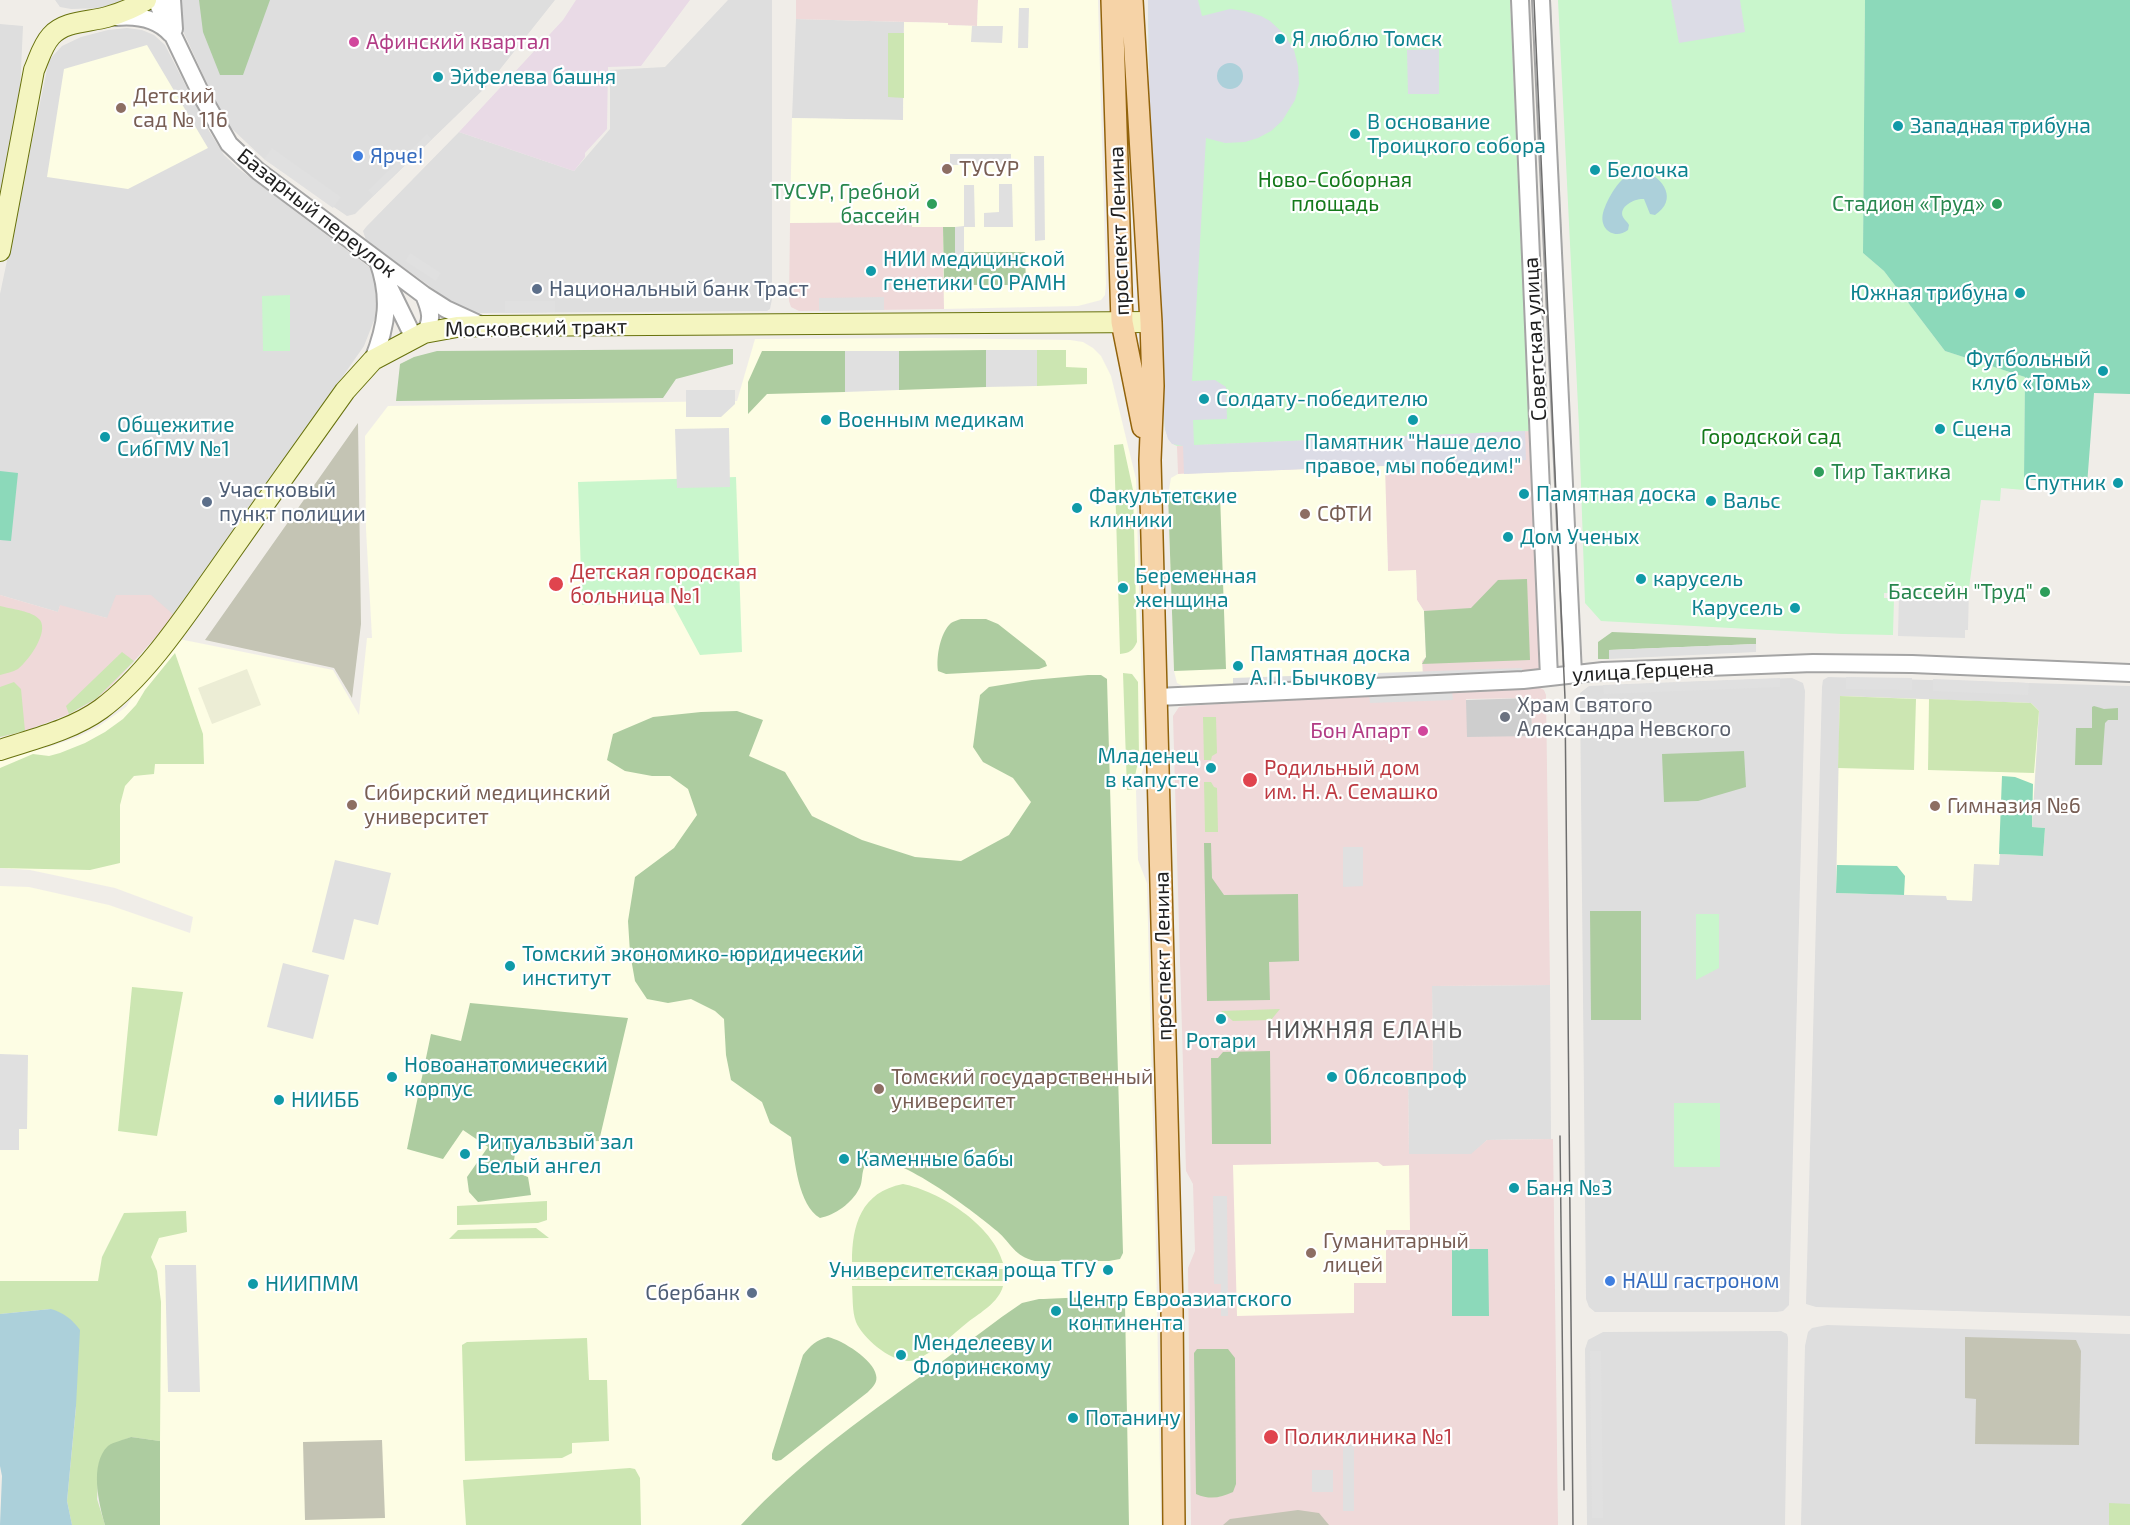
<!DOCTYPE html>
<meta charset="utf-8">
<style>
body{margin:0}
canvas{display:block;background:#f0ede8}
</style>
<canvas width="2130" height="1525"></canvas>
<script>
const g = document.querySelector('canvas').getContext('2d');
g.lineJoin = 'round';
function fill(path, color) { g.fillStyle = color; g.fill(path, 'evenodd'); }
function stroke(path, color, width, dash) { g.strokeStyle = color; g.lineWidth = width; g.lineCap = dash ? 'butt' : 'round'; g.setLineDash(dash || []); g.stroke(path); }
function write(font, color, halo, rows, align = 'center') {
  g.font = font + ' "Exo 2",sans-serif'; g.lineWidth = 4.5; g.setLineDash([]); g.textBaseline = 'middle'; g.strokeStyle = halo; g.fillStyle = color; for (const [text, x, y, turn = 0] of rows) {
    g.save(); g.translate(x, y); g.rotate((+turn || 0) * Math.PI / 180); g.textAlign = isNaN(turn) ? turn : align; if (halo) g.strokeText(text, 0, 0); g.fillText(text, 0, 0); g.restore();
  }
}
const residential = new Path2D(`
 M55,0H123L103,8L71,9L60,7Z
 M177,0H555L486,87L360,209L355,214L347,216L264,159L230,127L221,114L183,31Z
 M728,0H772V299L770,309L767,311L479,313L467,311L443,296L366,240L363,231L366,227L459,132L574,171L610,129V70L665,67Z
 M796,19L904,22L903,120L792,118Z
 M0,24L23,26L19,114L5,186L0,192Z
 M127,28L142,30L154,35L165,45L209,131L224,155L239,169L369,267L375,281L376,305L375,318L364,346L175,616L107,618L60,606L58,612L0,595V294L49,60L62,46L81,37L108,30Z
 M1828,677L2130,686V1316L1816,1307L1806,1304L1822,687L1823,680Z
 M1792,678L1803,683L1805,691L1789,1305L1783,1311L1777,1312H1595L1589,1307L1586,1299L1580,693L1589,686Z
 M1550,985L1551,1139L1487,1140L1472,1154L1409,1155L1408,1074H1433L1432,986Z
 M1827,1325L2130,1334V1525H1801L1805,1346L1808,1332L1812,1328Z
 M1781,1331L1787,1334L1788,1338L1785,1525H1587L1585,1349L1588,1340L1603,1332Z`);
const commercial = new Path2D(`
 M796,0H993H978L977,26L947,25V23L796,19Z
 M900,218H912L913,227H943L944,309L799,311L791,307L789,301L790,223L900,221Z
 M1529,431L1533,433L1536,478L1532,482L1539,655L1543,658V664L1539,671L1423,679L1422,661L1426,657L1424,611L1417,600L1416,571H1388L1384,466L1178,474L1177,446Z
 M0,595L58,612L60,605L107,618L116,595H151L175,616L113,684L97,699L69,714L25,731L0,737Z
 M1538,687L1544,690L1546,695L1550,985L1432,986L1433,1074L1408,1075L1409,1154H1471L1487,1140L1553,1139L1558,1525H1191L1188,1268L1195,1251L1193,1184L1186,1171L1173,716L1179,707L1187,706L1369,694ZM1531,698L1532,736L1466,700V699Z`);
const industrial = new Path2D(`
 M576,0H690L641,66L608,67L607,129L585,153V157L574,171L459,132L563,20Z`);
const education = new Path2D(`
 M978,0H1098L1106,284L1105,295L1101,300L1078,306L944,309L943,227H912V218H900V222L790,223L792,118L903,120L904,22L948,23V25L977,26Z
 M147,45L208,148L128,189L47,177L64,69Z
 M931,338L1070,340L1083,342L1093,348L1101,356L1111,376L1136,479L1144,766L1136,791L1138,860L1147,883L1156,1250L1161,1525H151L148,1479V1311L98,1281H0V886L29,887L109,905L190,933L193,917L115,888L30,870L0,868V762L6,758L33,750L49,747L78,737L98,727L126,707L138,688L179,639L333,670L359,715L367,638H372L366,529L365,436L388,406L737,401L755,339Z
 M1385,466L1388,571L1416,570L1417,600L1424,611L1426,657L1422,661L1423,679L1187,688L1177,683L1174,671L1168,495L1171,478L1178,474Z
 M1840,696L2031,703L2039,711L2032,827L2045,828L2043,856L2000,854L1999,865L1974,864L1972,901L1947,900L1946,896L1836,893Z
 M1378,1162L1383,1166L1409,1165L1410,1230H1386V1283H1354V1313L1237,1316L1233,1165Z`);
const religious = new Path2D(`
 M1531,698L1532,736L1467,737L1466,700Z`);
const construction = new Path2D(`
 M358,423L361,624L352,698L334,668L205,640Z
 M1965,1337L2076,1340L2081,1351L2079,1445L1975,1444L1976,1399L1965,1398Z
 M382,1440L385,1518L305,1520L303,1442Z
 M1298,1510L1319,1513L1329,1525H1223L1230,1519Z`);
const farmland = new Path2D(`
 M247,669L261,705L212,724L198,688Z`);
const grass = new Path2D(`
 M888,33H904V98L888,97Z
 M1037,350H1066V367L1087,368V384L1037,386Z
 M1123,444L1133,490L1137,642C1133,651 1129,653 1120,654L1114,445Z
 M0,606C11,609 33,611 40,620C49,633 28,661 18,669C13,672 6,673 0,675Z
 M122,652L134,661L97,698L69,714L66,706Z
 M175,653L203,734L204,764H155L154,774L134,776L125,786L120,805V863L90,870L0,868V768L33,754L49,756L60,753L85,743L105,732L123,719L136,705L145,690Z
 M1123,673L1132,674L1138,682L1139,757L1132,790H1127Z
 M14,682L21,689L25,731L0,737V687Z
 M1840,696L1916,699L1914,770L1838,768Z
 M1929,699L2031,703L2039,711L2034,773L1928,770Z
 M1203,717H1216L1217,753L1212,756L1211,760H1204Z
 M1204,782H1211L1214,787L1217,788L1218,832H1205Z
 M132,987L183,992L157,1136L118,1131Z
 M1280,1009L1271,1020L1233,1021L1221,1011Z
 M903,1184C939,1191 993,1225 1003,1263L852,1262C852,1225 861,1192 903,1184Z
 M547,1201V1220L538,1223L457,1225V1206Z
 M186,1211L187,1232L159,1238L151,1257L157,1271L161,1302L160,1441L131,1437L109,1446L99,1463L97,1499L105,1525H72L67,1501L76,1407V1382L51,1309L0,1314V1281H98L102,1257L124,1213Z
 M536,1228L549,1238L449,1239L458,1230Z
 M852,1269H908V1280H852Z
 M920,1269H1003V1281L920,1280Z
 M852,1286H1003C999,1302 980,1313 968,1322C952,1335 935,1352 915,1360C896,1367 863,1339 856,1322C852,1311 853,1298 852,1286Z
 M587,1338L589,1380H607L609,1441L572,1443V1453L562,1458L465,1461L462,1345L467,1342Z
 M630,1468L635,1469L640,1478L641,1525H466L463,1480Z
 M2109,1503L2130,1504V1525H2109Z`);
const forest = new Path2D(`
 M199,0H270L243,75H220L203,32Z
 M943,227H955V266L964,267V252H1025L1026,285H944Z
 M733,349V364L676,379L663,398L396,401L400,364L414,357L437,351Z
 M986,350V387L899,390V351Z
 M762,351H845V392L767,394L748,414V382Z
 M1220,494L1226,669L1174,671L1168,495Z
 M1527,579L1530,660L1422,664L1426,657L1424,611L1471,608L1498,580Z
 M961,619H986L998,624L1045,661L1047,666L1039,669L946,674L938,671C936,657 940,633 951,623C954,621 958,620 961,619Z
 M1612,632L1756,638V644L1609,650V659H1598V642Z
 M1088,675H1101L1107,679L1123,1253L1120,1259L1109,1261H1035C1014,1256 1012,1244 997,1231C975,1212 902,1157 875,1160C858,1162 865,1180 859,1189C852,1203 835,1215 820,1218C798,1205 795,1161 791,1137L770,1123L762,1102L731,1080L726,1055L724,1019L715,1011L691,999L668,1003L647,999L635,981L630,953L628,921L635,877L674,848L697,815L688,789L670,776H652L625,771L607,760L613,734L653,717L701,712L737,711L763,720L749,756L785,772L812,816L862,840L915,857L961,861L1009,835L1031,802L1013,778L983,762L973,747L980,695L989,687L1032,680Z
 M2094,706L2104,709L2118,708V720H2108L2105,723L2102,765H2075L2076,728H2092V707Z
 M1744,751L1746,787L1698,801L1664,802L1662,754Z
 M1204,843H1211L1212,878L1224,895L1298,894L1299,961L1269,962L1270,1000L1207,1001Z
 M1590,911H1641V1020H1591Z
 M470,1003L628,1018L599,1141L516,1143L513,1171L528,1177L531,1195L478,1202L469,1192L467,1177L488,1147L463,1130L443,1159L407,1149L431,1034L461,1041Z
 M1270,1051L1271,1144H1212L1211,1058H1218L1223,1052Z
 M1039,1299C1063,1299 1106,1293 1125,1305L1129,1525H741C801,1460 872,1411 944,1360C970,1341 995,1321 1022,1303Z
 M828,1337C842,1340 874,1360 876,1375C878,1382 873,1387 868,1392L781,1460L776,1461L772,1459V1454L803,1355C811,1345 816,1340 828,1337Z
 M1197,1349H1228L1235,1358L1236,1484L1233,1492C1220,1498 1210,1500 1196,1494L1194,1353Z
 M131,1437L160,1441V1525H105C99,1504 89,1464 108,1446C113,1442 124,1440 131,1437Z`);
const park = new Path2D(`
 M1148,0H1510L1529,431L1177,446C1169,443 1168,437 1165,429L1146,98L1149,80Z
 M1558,0H1865L1863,253L1884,271L1945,351L2025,377L2024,490L2001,488L2000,501L1981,500L1969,588L1944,595L1884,593V598H1894L1893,635L1842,634L1601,621L1585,603L1579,427Z
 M290,295V351H263L262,296Z
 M736,477L742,652L700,655L672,603L582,605L578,482Z
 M1696,914H1719V968L1696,980Z
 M1674,1103H1720V1167H1674Z`);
const pitch = new Path2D(`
 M1865,0H2130V394L2094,393L2087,485L2024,479L2025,377L1945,351L1884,271L1863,253Z
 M0,471L18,473L11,541L0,540Z
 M2002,776L2015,777L2033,784L2032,827L2045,828L2043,856L1999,854Z
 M1837,865L1897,866L1905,876L1904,895L1836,893Z
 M1452,1249H1488L1489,1316H1452Z`);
const parking = new Path2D(`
 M1541,0H1551L1571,431L1563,437Z
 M1019,8H1029L1028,48H1018Z
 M972,26H1003L1002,43L971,42Z
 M427,134L432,139L373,196L368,190Z
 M272,148L341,197L333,208L264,159Z
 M950,154H1011V164L950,165Z
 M1034,156H1044L1045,240L1035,241Z
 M999,184H1012L1013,227H984V213L999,212Z
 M964,185H974L975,227H964V267H955V227L964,226Z
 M410,253L441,273L436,281L405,261Z
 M884,297V310L819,311V298Z
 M505,301H555V312L505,313Z
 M986,350H1037V386L986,387Z
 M845,351H899V390L845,392Z
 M686,390H735V404L721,417H686Z
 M729,428L730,487L677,488L675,429Z
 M1969,588L1968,630H1965V638L1898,636L1899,593L1944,595Z
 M1756,644V652L1609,659V650Z
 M1522,668L1523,675L1233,686V678Z
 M1846,677L1912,678V690L1846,689Z
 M1780,678V687L1604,694L1603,685Z
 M1933,679L2029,683L2028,695L1933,691Z
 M1452,691L1453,700L1370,703L1369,694Z
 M1343,847H1363V886L1343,887Z
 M335,860L391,873L378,925L354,919L344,960L312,952Z
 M283,963L329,975L313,1039L267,1027Z
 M0,1054L28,1055L27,1129H19V1150H0Z
 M1213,1196H1227L1228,1316H1221V1284H1214Z
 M165,1265H196L200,1392H168Z
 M1590,1351H1601L1603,1518H1592Z
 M1343,1441H1354V1511H1343Z
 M1312,1470H1333V1492H1312Z`);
const plaza = new Path2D(`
 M1148,0H1198L1202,16L1230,9L1245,11L1261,16L1270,21L1284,34L1294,50L1298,66L1299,84L1295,100L1282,121L1271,131L1258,138L1245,142L1225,143L1206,138L1192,381L1215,380L1226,387L1227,419L1193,420L1194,445L1525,431L1526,460L1184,474L1183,446L1172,444L1168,439L1165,429L1161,386L1146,98L1149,80Z
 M1671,0H1740L1745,32L1679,43Z
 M1439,49V94H1408L1407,50Z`);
const water = new Path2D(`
 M1217 76a13 13 0 1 1 26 0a13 13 0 1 1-26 0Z
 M1644,171C1664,178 1678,200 1655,215L1650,214L1644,199C1636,198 1618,206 1623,217C1624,220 1628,222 1629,225L1628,230C1615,240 1599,230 1603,213C1607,199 1620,176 1634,172C1637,171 1640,171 1644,171Z
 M51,1309C64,1313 72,1319 80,1330L76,1406L67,1501L72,1525H0L2,1476L0,1466V1314Z`);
const tertiary = new Path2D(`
 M156,0L204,100L229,144L258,171L424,295L446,309L483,326
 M172,0L174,29
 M1520,0L1549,677
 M1541,0L1573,674
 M116,17C137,15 157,18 171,34
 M389,287L414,338
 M424,295C430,309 434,321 424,333
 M373,360C387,325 391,297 378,261
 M1157,697L1523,680L1603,671L1813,663L1912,664L2130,673`);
const secondary = new Path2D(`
 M0,251L34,70C39,59 42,46 51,36C64,21 89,22 107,17C121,13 134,8 146,0
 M0,750C33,739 72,730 101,709C146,676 186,615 218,570C260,510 302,451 345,391L373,360L424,333L457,327L484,326L1151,322`);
const primary = new Path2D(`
 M1112,0L1122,322L1143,427
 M1132,0L1151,322L1153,386L1150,460L1172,1309L1174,1525`);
const tram = new Path2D(`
 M1534,0L1565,698L1573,1525
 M1560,1136L1564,1490`);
const markers = [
 [1280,39,6,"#0f9aa8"],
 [354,42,6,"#d1479c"],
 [438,77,6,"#0f9aa8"],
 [121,108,6,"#8d6e63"],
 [1898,126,6,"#0f9aa8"],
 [1355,134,6,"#0f9aa8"],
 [358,156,6,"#3f7fe0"],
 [947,169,6,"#8d6e63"],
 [1595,170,6,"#0f9aa8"],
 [932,204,6,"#2e9e5b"],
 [1997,204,6,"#2e9e5b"],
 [871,271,6,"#0f9aa8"],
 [537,289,6,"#5c6f8a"],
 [2020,293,6,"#0f9aa8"],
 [2103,371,6,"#0f9aa8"],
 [1204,399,6,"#0f9aa8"],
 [826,420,6,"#0f9aa8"],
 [1413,420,6,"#0f9aa8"],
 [1940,429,6,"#0f9aa8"],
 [105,437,6,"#0f9aa8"],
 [1819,472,6,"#2e9e5b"],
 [2118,483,6,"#0f9aa8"],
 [1524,494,6,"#0f9aa8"],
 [1711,501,6,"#0f9aa8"],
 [207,502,6,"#5c6f8a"],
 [1077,508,6,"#0f9aa8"],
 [1305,514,6,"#8d6e63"],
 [1508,537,6,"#0f9aa8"],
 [1641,579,6,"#0f9aa8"],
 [556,584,8,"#e0444e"],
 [1123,588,6,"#0f9aa8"],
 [2045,592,6,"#2e9e5b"],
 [1795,608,6,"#0f9aa8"],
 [1238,666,6,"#0f9aa8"],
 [1505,717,6,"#6b7280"],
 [1423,731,6,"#d1479c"],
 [1211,768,6,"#0f9aa8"],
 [1250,780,8,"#e0444e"],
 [352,805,6,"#8d6e63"],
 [1935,806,6,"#8d6e63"],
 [510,966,6,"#0f9aa8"],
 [1221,1019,6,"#0f9aa8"],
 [392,1077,6,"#0f9aa8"],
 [1332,1077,6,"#0f9aa8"],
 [879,1089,6,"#8d6e63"],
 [279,1100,6,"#0f9aa8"],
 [465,1154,6,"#0f9aa8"],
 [844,1159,6,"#0f9aa8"],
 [1514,1188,6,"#0f9aa8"],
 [1311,1253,6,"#8d6e63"],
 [1108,1270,6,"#0f9aa8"],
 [1610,1281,6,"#3f7fe0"],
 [253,1284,6,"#0f9aa8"],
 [752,1293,6,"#5c6f8a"],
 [1056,1311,6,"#0f9aa8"],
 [901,1355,6,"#0f9aa8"],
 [1073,1418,6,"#0f9aa8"],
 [1271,1437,8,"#e0444e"]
];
const cultureNames = [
 ["Я люблю Томск",1292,39],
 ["Эйфелева башня",450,77],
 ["В основание",1367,122],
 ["Троицкого собора",1367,146],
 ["Западная трибуна",1910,126],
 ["Белочка",1607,170],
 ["НИИ медицинской",883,259],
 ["генетики СО РАМН",883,283],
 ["Южная трибуна",2008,293,"right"],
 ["Футбольный",2091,359,"right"],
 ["клуб «Томь»",2091,383,"right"],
 ["Солдату-победителю",1216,399],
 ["Военным медикам",838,420],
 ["Общежитие",117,425],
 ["СибГМУ №1",117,449],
 ["Сцена",1952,429],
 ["Памятник \"Наше дело",1413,442,"center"],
 ["правое, мы победим!\"",1413,466,"center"],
 ["Спутник",2106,483,"right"],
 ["Памятная доска",1536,494],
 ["Факультетские",1089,496],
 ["клиники",1089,520],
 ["Вальс",1723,501],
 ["Дом Ученых",1520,537],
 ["Беременная",1135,576],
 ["женщина",1135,600],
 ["карусель",1653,579],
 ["Карусель",1783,608,"right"],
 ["Памятная доска",1250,654],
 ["А.П. Бычкову",1250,678],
 ["Младенец",1199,756,"right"],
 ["в капусте",1199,780,"right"],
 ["Томский экономико-юридический",522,954],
 ["институт",522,978],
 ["Ротари",1221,1041,"center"],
 ["Новоанатомический",404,1065],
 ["корпус",404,1089],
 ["Облсовпроф",1344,1077],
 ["НИИББ",291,1100],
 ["Ритуальзый зал",477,1142],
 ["Белый ангел",477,1166],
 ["Каменные бабы",856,1159],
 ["Баня №3",1526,1188],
 ["Университетская роща ТГУ",1096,1270,"right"],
 ["НИИПММ",265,1284],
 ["Центр Евроазиатского",1068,1299],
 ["континента",1068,1323],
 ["Менделееву и",913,1343],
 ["Флоринскому",913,1367],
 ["Потанину",1085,1418]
];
const hotelNames = [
 ["Афинский квартал",366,42],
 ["Бон Апарт",1411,731,"right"]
];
const educationNames = [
 ["Детский",133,96],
 ["сад № 116",133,120],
 ["ТУСУР",959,169],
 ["СФТИ",1317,514],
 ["Сибирский медицинский",364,793],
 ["университет",364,817],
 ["Гимназия №6",1947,806],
 ["Томский государственный",891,1077],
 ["университет",891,1101],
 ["Гуманитарный",1323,1241],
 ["лицей",1323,1265]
];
const shopNames = [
 ["Ярче!",370,156],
 ["НАШ гастроном",1622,1281]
];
const parkNames = [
 ["Ново-Соборная",1335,180],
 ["площадь",1335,204],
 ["Городской сад",1771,437]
];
const leisureNames = [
 ["ТУСУР, Гребной",920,192],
 ["бассейн",920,216],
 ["Стадион «Труд»",1985,204],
 ["Тир Тактика",1831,472,"left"],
 ["Бассейн \"Труд\"",2033,592]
];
const streetNames = [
 ["Базарный переулок",317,213,38],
 ["проспект Ленина",1119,231,-92],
 ["Московский тракт",536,328,-1],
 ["Советская улица",1535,339,-93],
 ["улица Герцена",1643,671,-3],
 ["проспект Ленина",1163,956,-91]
];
const serviceNames = [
 ["Национальный банк Траст",549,289],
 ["Участковый",219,490],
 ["пункт полиции",219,514],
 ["Сбербанк",740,1293,"right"]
];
const healthNames = [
 ["Детская городская",570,572],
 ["больница №1",570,596],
 ["Родильный дом",1264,768],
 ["им. Н. А. Семашко",1264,792],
 ["Поликлиника №1",1284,1437]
];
const worshipNames = [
 ["Храм Святого",1517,705],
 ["Александра Невского",1517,729]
];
const quarterNames = [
 ["НИЖНЯЯ ЕЛАНЬ",1365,1030]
];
fill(residential, '#dedede');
fill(commercial, '#efd9d9');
fill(industrial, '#e9dae6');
fill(education, '#fdfde4');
fill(religious, '#cecece');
fill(construction, '#c4c4b4');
fill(farmland, '#ecedd5');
fill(grass, '#cce6b2');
fill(forest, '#adcca0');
fill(park, '#c9f6cc');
fill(pitch, '#8cd9ba');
fill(parking, '#e0e0e0');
fill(plaza, '#dcdce6');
fill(water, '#acd0da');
stroke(tertiary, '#a4a4a4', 20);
stroke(secondary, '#68720d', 22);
stroke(primary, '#92630b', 24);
stroke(tertiary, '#fff', 16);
stroke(secondary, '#f4f5c0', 20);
stroke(primary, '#f6d3a7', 21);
stroke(tram, '#6e6e6e', 1.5);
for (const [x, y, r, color] of markers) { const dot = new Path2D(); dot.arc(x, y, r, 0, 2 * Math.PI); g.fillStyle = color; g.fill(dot); stroke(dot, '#fff', 2); }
write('21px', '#0d838f', '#fff', cultureNames, 'left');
write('21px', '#b23c85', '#fff', hotelNames, 'left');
write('21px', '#785e54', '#fff', educationNames, 'left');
write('21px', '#366cbe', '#fff', shopNames, 'left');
write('21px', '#14791b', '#fff', parkNames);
write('21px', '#27864d', '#fff', leisureNames, 'right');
write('21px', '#202020', '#fff', streetNames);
write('21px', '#4e5e75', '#fff', serviceNames, 'left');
write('21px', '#be3a42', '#fff', healthNames, 'left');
write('21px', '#5b616d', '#fff', worshipNames, 'left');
g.letterSpacing = '1.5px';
write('24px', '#535353', '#fff', quarterNames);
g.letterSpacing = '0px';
</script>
